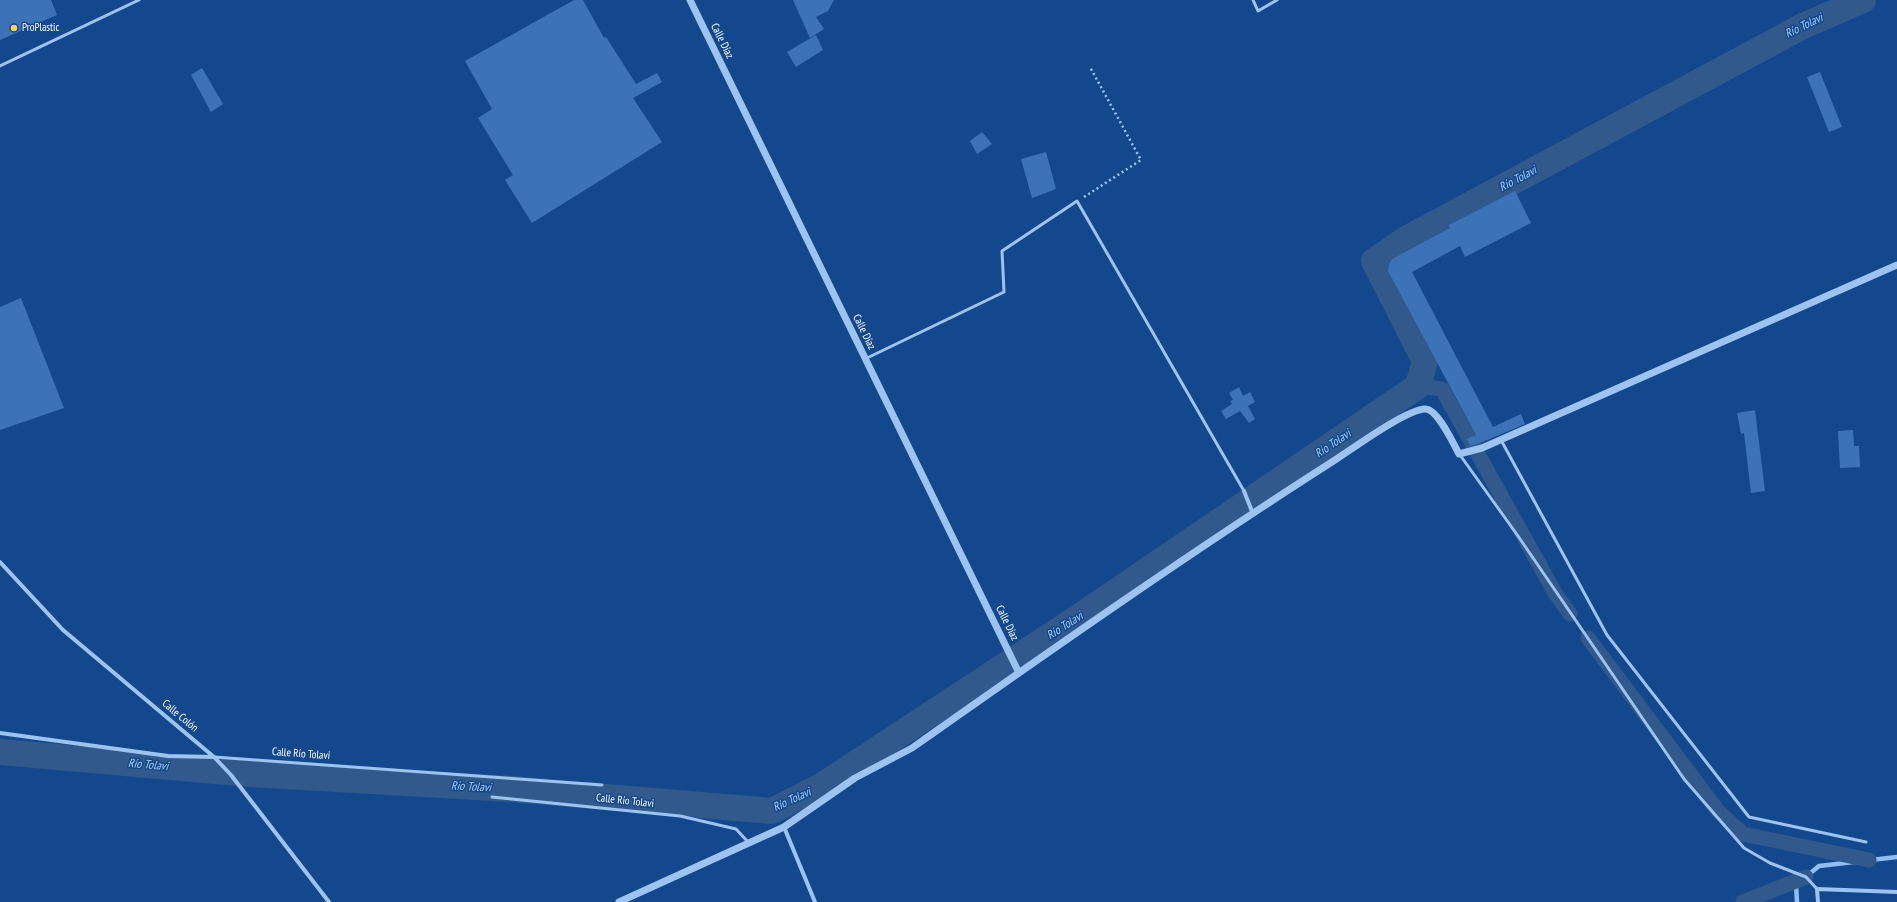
<!DOCTYPE html>
<meta charset="utf-8">
<style>
body{margin:0}
canvas{display:block;background:#14488d}
</style>
<canvas width="1897" height="902"></canvas>
<script>
const g = document.querySelector('canvas').getContext('2d');
g.lineJoin = 'round';
function stroke(path, color, width, dash) { g.strokeStyle = color; g.lineWidth = width; g.lineCap = dash ? 'butt' : 'round'; g.setLineDash(dash || []); g.stroke(path); }
function fill(path, color) { g.fillStyle = color; g.fill(path, 'evenodd'); }
function write(font, color, halo, rows, align = 'center') {
  g.font = font + ' "PT Sans Narrow",sans-serif'; g.lineWidth = 3; g.setLineDash([]); g.textBaseline = 'middle'; g.strokeStyle = halo; g.fillStyle = color; for (const [text, x, y, turn = 0] of rows) {
    g.save(); g.translate(x, y); g.rotate((+turn || 0) * Math.PI / 180); g.textAlign = isNaN(turn) ? turn : align; if (halo) g.strokeText(text, 0, 0); g.fillText(text, 0, 0); g.restore();
  }
}
const stream = new Path2D(`
 M1797,902L1796,885L1819,866L1897,857`);
const canal = new Path2D(`
 M1418,386L1442,389L1555,593L1570,614
 M1588,638L1718,811L1743,834L1869,860
 M1743,902L1806,877`);
const river = new Path2D(`
 M0,752L250,774L511,789L772,811L821,786L1074,620L1418,386L1425,361L1374,261L1406,239L1803,26L1863,0`);
const building = new Path2D(`
 M0,0H51L57,15L0,40Z
 M574,0H583L604,38L606,37L636,84L657,73L662,82L633,98L662,142L532,223L505,180L513,175L478,118L492,109L465,61Z
 M793,0H834L828,11L816,17L824,29L810,38Z
 M816,35L823,50L796,67L787,52Z
 M202,68L223,104L211,112L191,75Z
 M1820,72L1842,127L1829,132L1807,77Z
 M982,132L992,144L977,154L970,141Z
 M1046,152L1056,189L1032,198L1021,159Z
 M1515,191L1531,223L1465,257L1460,246L1412,272L1493,427L1521,414L1525,424L1480,443L1470,446L1467,439L1476,435L1388,271L1389,264L1392,259L1450,228L1449,225Z
 M21,298L64,408L0,430V307Z
 M1239,387L1243,396L1250,392L1255,402L1248,406L1255,419L1249,423L1240,411L1226,419L1221,411L1232,404L1230,401L1233,400L1229,393Z
 M1755,410L1765,491L1751,493L1744,433L1741,434L1737,413Z
 M1853,430L1854,446H1859L1860,467L1840,468L1838,431Z`);
const path = new Path2D(`
 M1084,197L1141,160L1090,67`);
const service = new Path2D(`
 M1253,0L1258,11L1277,0
 M0,66L139,0
 M865,359L1004,292L1002,251L1077,201L1244,491
 M1501,440L1607,635L1749,817L1866,842
 M1460,455L1518,536L1684,779L1744,848L1770,863L1806,877L1817,889
 M214,757L602,785
 M492,797L680,816L736,829L748,842`);
const minor = new Path2D(`
 M1244,491L1253,514
 M0,562L63,630L214,757L231,775L329,902
 M0,733L168,756L213,757
 M784,827L815,902
 M1818,902L1817,889L1897,892`);
const tertiary = new Path2D(`
 M690,0L1019,673
 M619,902L784,827L855,778L912,748C1051,650 1191,552 1335,460C1352,449 1408,408 1426,409C1438,410 1453,443 1459,454L1482,448L1897,265`);
const markers = [
 [14,28,4,"#ffd15d"]
];
const poiNames = [
 ["ProPlastic",22,28]
];
const streetNames = [
 ["Calle Díaz",722,41,64],
 ["Calle Díaz",864,332,64],
 ["Calle Díaz",1007,623,64],
 ["Calle Colón",180,716,40],
 ["Calle Río Tolavi",301,754,4],
 ["Calle Río Tolavi",625,801,6]
];
const waterNames = [
 ["Río Tolavi",1804,26,-26],
 ["Río Tolavi",1518,179,-28],
 ["Río Tolavi",1333,444,-34],
 ["Río Tolavi",1065,626,-33],
 ["Río Tolavi",148,765,5],
 ["Río Tolavi",471,787,3],
 ["Río Tolavi",792,800,-25]
];
stroke(stream, '#8fbef4', 4.5);
stroke(canal, '#32598c', 15);
stroke(river, '#32598c', 26);
fill(building, '#3c72b6');
stroke(path, '#9dc3f1', 2.5, [2, 3]);
stroke(service, '#9dc3f1', 3);
stroke(minor, '#9dc3f1', 4);
stroke(tertiary, '#9dc3f1', 7);
for (const [x, y, r, color] of markers) { const dot = new Path2D(); dot.arc(x, y, r, 0, 2 * Math.PI); g.fillStyle = color; g.fill(dot); stroke(dot, '#14488d', 1.5); }
write('11px', '#fff', '#14488d', poiNames, 'left');
write('11px', '#fff', '#14488d', streetNames);
write('italic 12px', '#a9cdf8', '#14488d', waterNames);
</script>
